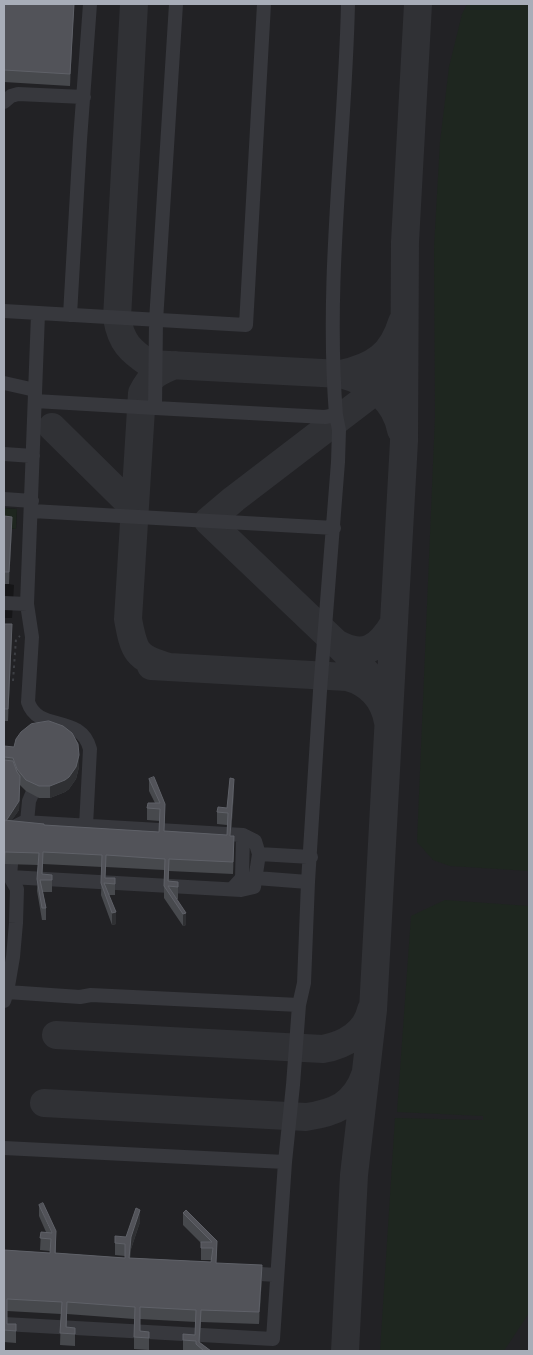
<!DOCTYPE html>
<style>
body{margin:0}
#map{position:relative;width:533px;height:1355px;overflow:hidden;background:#161618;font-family:Inter,sans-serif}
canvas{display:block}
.frame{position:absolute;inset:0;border:5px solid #a8adb8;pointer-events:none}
</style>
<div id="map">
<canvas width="533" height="1355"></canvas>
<div class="frame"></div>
</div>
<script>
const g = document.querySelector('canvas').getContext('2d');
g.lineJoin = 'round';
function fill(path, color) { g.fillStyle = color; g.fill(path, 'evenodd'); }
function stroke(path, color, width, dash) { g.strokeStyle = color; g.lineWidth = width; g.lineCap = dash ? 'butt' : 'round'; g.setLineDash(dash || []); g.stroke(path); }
const built = new Path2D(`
 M4,4H529V1351H4V618H12L14,585L9,584L12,529H16L17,509L4,508Z`);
const green = new Path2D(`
 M467,4H529V871L450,866L433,860L417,842L435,416L434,247L440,142L449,67L462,14Z
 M4,508L17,509L16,529L4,528Z
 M445,900L529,906V1313L504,1351H380L395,1118L483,1120V1116L397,1112L411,916Z`);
const taxiway = new Path2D(`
 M134,4L117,318C121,342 130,351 150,364L341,374C370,382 395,398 401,430
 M341,374C374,367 392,355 402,322
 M52,427L129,503L136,517
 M336,643L208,521L234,499L383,385L390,378
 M151,666L347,677C370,683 384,699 388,722
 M169,667C136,658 134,652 128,619L142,393C151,375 157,372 175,365
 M366,672L336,643C364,659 379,648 394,623
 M56,1035L323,1049C345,1045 366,1033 371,1010
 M44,1103L306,1117C334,1113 355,1105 365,1075
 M345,1351L354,1175L373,1010L395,604L404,441L405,242L418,4`);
const path = new Path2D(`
 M13,681L16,639L20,636`);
const minor = new Path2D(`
 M4,102L11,96L18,94L84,97
 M4,311L246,325L264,4
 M38,314L27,604L32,637L28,702C38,733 81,713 90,749L86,826
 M70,315L80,140L90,4
 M4,383L35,390
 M35,401L155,408L156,321L176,4
 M155,408L325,417L336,415C325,278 345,141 348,4
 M4,454L33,456
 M4,499L32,501
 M32,511L334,528
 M4,603L27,604
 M27,822L29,801L32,794
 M259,854L311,857
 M10,877L241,890L254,887L259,854L255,841L243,835L24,822L14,827L12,831
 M256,878L308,882
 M233,888L242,878L243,835
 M7,992L80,997L91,995L299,1005
 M4,1001L7,992L13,957L16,923L17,889L10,877L11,864
 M4,1148L285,1162
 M243,1273L277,1275
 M4,1324L273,1339L285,1162L293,1085L299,1005L304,983L308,882L320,691L338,462L339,430L336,415`);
const wall = new Path2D(`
 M4,4H74L70,86L4,82Z
 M4,516L12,529L9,584H4Z
 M4,624L12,636L8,721H4Z
 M4,746L79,767L76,779L69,789L65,792L50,798H39L26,791L20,785L19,810L11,821L44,825L159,832L160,821L147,820V808L155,803L149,791V779L165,804L164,831L227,835V825L217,824V812L227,808L234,791L231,836L234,848L233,874L169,871V881L178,882V899H176L186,913V925L183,926L164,898V870L106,867L105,878H115V895H109L116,924L112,925L101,895L102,867L43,864L42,875H52V892H43L46,908V920H42L37,891L38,865L5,864L4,889Z
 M39,1205L56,1243V1253L125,1258V1256L115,1255V1243L126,1237L140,1222L131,1249L130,1258L211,1262L212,1260H201V1243L183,1225V1213L217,1241L216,1263L262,1277L259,1324L201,1322L200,1343L211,1351H183V1334L195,1335L196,1322L140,1319V1331L149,1332V1350L134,1349V1319L67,1314V1327L75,1328V1346L60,1345L61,1314L7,1311V1324H16V1343L4,1342V1250L50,1253V1251L40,1250L41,1232H46L39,1216Z`);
const shadedWall = new Path2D(`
 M74,4L70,86V74Z
 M12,517V529L9,584V572Z
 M12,624V636L8,721V709Z
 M79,755V767L76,779L69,789L65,792L50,798V786Z
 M20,776L19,810L4,832V823Z
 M234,779V791L230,848V836Z
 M234,836V848L233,874V862Z
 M5,852V864L4,889V877Z
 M116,912V924L112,925V913Z
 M186,913V925L183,926V914Z
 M140,1210V1222L131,1249L129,1270L131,1237Z
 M262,1265V1277L259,1324V1312Z`);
const building = new Path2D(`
 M4,4H74L70,74L4,70Z
 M4,516L12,517L9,572H4Z
 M4,624H12L8,709H4Z
 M49,721L63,726L72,733L78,744L79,755L76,767L69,777L65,780L50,786H39L26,780L17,769L13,758L4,757V746L14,747L16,739L21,732L31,724Z
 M4,760L13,761L17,772L20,776L19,801L6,821L4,820Z
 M154,777L165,804L164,831L227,835L228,813L217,812L218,807L227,808L230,778L234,779L230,836H234L233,862L169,859L168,881L178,882V887L168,886L186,913L183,914L164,886L165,859L106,855L105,878H115V884L104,883L116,912L112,913L101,883L102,855L43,852L42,874L52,875V880H40L46,908H42L37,879L39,853L5,852L4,877V820L44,824V825L159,832L160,809L147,808L148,803H160L149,779Z
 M43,1203L56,1231L55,1253L125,1258V1244L115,1243V1236L126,1237L136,1208L140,1210L131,1237L129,1258L211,1262L213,1248H201V1242H212L183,1213L186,1210L217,1241L216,1263L262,1265L259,1312L201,1310L199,1342L211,1351H204L196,1344V1341L183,1340V1334L195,1335L196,1310L140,1307V1331L149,1332V1338L134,1337L135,1307L67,1302L66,1327L75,1328V1334L60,1333L62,1302L7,1299V1324H16V1331L4,1330V1250L50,1253L51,1239L40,1238L41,1232L52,1233L39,1205Z`);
fill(built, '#222225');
fill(green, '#1e261f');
stroke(taxiway, '#303135', 28);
stroke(path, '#3d3f44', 2, [2.5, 4]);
stroke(minor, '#37383d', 14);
fill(wall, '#47494d');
fill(shadedWall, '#2f3033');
fill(building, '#525359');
stroke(building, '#5f6168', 1);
</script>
